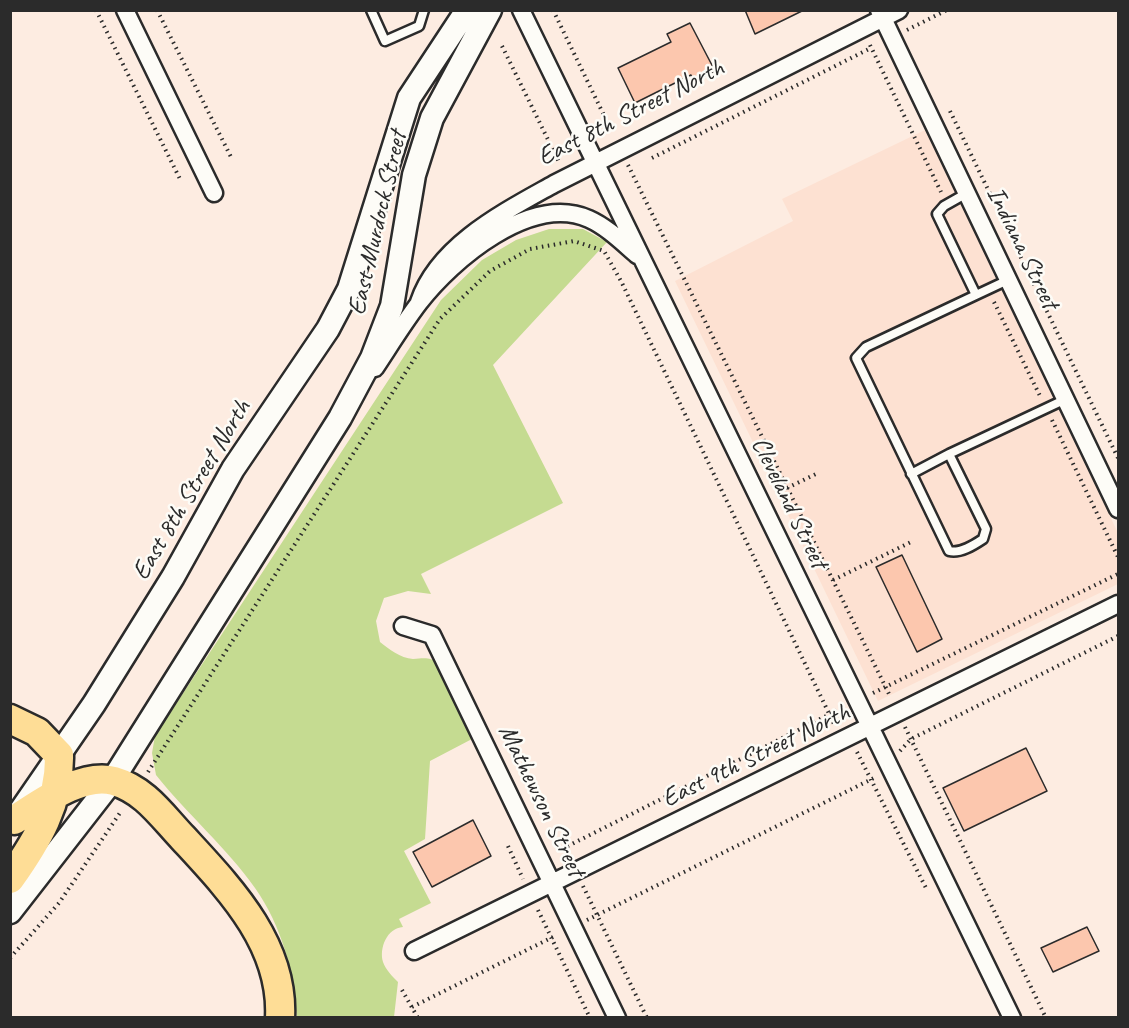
<!DOCTYPE html>
<style>
body{margin:0}
#map{position:relative;width:1129px;height:1028px;overflow:hidden;background:#fdece1;font-family:Caveat,sans-serif}
canvas{display:block}
.frame{position:absolute;inset:0;border:12px solid #2b2b2b;pointer-events:none}
</style>
<div id="map">
<canvas width="1129" height="1028"></canvas>
<div class="frame"></div>
</div>
<script>
const g = document.querySelector('canvas').getContext('2d');
g.lineJoin = 'round';
function fill(path, color) { g.fillStyle = color; g.fill(path, 'evenodd'); }
function stroke(path, color, width, dash) { g.strokeStyle = color; g.lineWidth = width; g.lineCap = dash ? 'butt' : 'round'; g.setLineDash(dash || []); g.stroke(path); }
function write(font, color, halo, rows, align = 'center') {
  g.font = font + ' Caveat,sans-serif'; g.lineWidth = 5; g.setLineDash([]); g.textBaseline = 'middle'; g.strokeStyle = halo; g.fillStyle = color; for (const [text, x, y, turn = 0] of rows) {
    g.save(); g.translate(x, y); g.rotate((+turn || 0) * Math.PI / 180); g.textAlign = isNaN(turn) ? turn : align; if (halo) g.strokeText(text, 0, 0); g.fillText(text, 0, 0); g.restore();
  }
}
const built = new Path2D(`
 M925,130L1118,533V584L878,701L675,281L793,221L782,199Z`);
const green = new Path2D(`
 M549,229H583L607,242L493,365L563,503L421,574L431,594L408,591L384,598L376,621L380,642C389,649 400,658 413,659C421,659 424,657 433,660L472,739L430,761L425,839L404,851L431,903L399,919L403,927C387,928 379,948 383,962C386,970 392,976 398,982L394,1017H297C294,973 282,926 255,888C227,848 187,814 156,775L152,753L155,736L441,300L482,260L516,240Z`);
const building = new Path2D(`
 M745,10H804L755,34Z
 M690,23L715,71L694,81L691,75L635,103L618,68L671,42L667,34Z
 M902,555L942,639L917,652L876,567Z
 M1026,748L1047,791L964,831L943,788Z
 M473,820L491,856L432,887L413,852Z
 M1087,927L1099,951L1053,972L1041,948Z`);
const path = new Path2D(`
 M96,10L181,181
 M157,10L231,157
 M553,10L613,134
 M907,30L947,10
 M870,45L941,192
 M502,46L559,162
 M950,111L1118,458
 M652,158L871,48
 M628,165L890,696
 M994,302L1041,398
 M1052,420L1118,557
 M787,488L816,474
 M833,580L911,542
 M873,693L1118,574
 M905,727L1046,1018
 M900,751L911,739L1118,636
 M857,752L927,890
 M148,772L440,319L490,271L530,249L574,241L604,251L621,281L835,726
 M508,846L523,879
 M568,855L564,848L842,708
 M583,886L647,1018
 M538,910L590,1018
 M587,920L874,778
 M10,958L59,903L122,810
 M402,990L418,1018
 M412,1007L557,935`);
const lane = new Path2D(`
 M371,10L385,41L419,26L424,10
 M967,193L944,206L937,214L976,295L866,347L856,358L949,551C960,554 974,545 983,539L986,529L949,454L1066,399
 M976,295L1008,280
 M911,474L949,454`);
const street = new Path2D(`
 M125,10L214,193
 M521,10L1012,1018
 M879,10L1118,509
 M419,302C438,245 504,212 554,184L899,10
 M375,368C389,347 403,324 419,303C452,260 531,193 589,219C607,227 622,242 637,255
 M403,626L432,635L617,1018
 M414,951L1118,604`);
const secondary = new Path2D(`
 M19,813L94,704L173,577L233,469L328,329L349,289L409,98L467,10
 M10,912L112,781L340,418L372,358L392,306L414,175L432,118L490,10`);
const highway = new Path2D(`
 M10,719L37,732L59,755C60,803 37,841 10,879
 M14,820C40,804 81,772 114,781C145,790 162,816 183,838C229,888 284,944 280,1018`);
const streetNames = [
 ["East 8th Street North",631,113,-27],
 ["East Murdock Street",378,223,-77],
 ["Indiana Street",1022,248,64],
 ["East 8th Street North",192,490,-59],
 ["Cleveland Street",789,503,64],
 ["East 9th Street North",756,756,-26],
 ["Mathewson Street",541,801,64]
];
fill(built, '#fde1d2');
fill(green, '#c5db91');
fill(building, '#fcc7ae');
stroke(building, '#2b2b2b', 1.5);
stroke(lane, '#2b2b2b', 13);
stroke(street, '#2b2b2b', 21);
stroke(secondary, '#2b2b2b', 27);
stroke(highway, '#2b2b2b', 33);
stroke(path, '#2b2b2b', 4, [1.5, 4.5]);
stroke(lane, '#fdfcf7', 8);
stroke(street, '#fdfcf7', 16);
stroke(secondary, '#fdfcf7', 22);
stroke(highway, '#fedd96', 28);
write('26px', '#2b2b2b', '#fdfcf7', streetNames);
</script>
